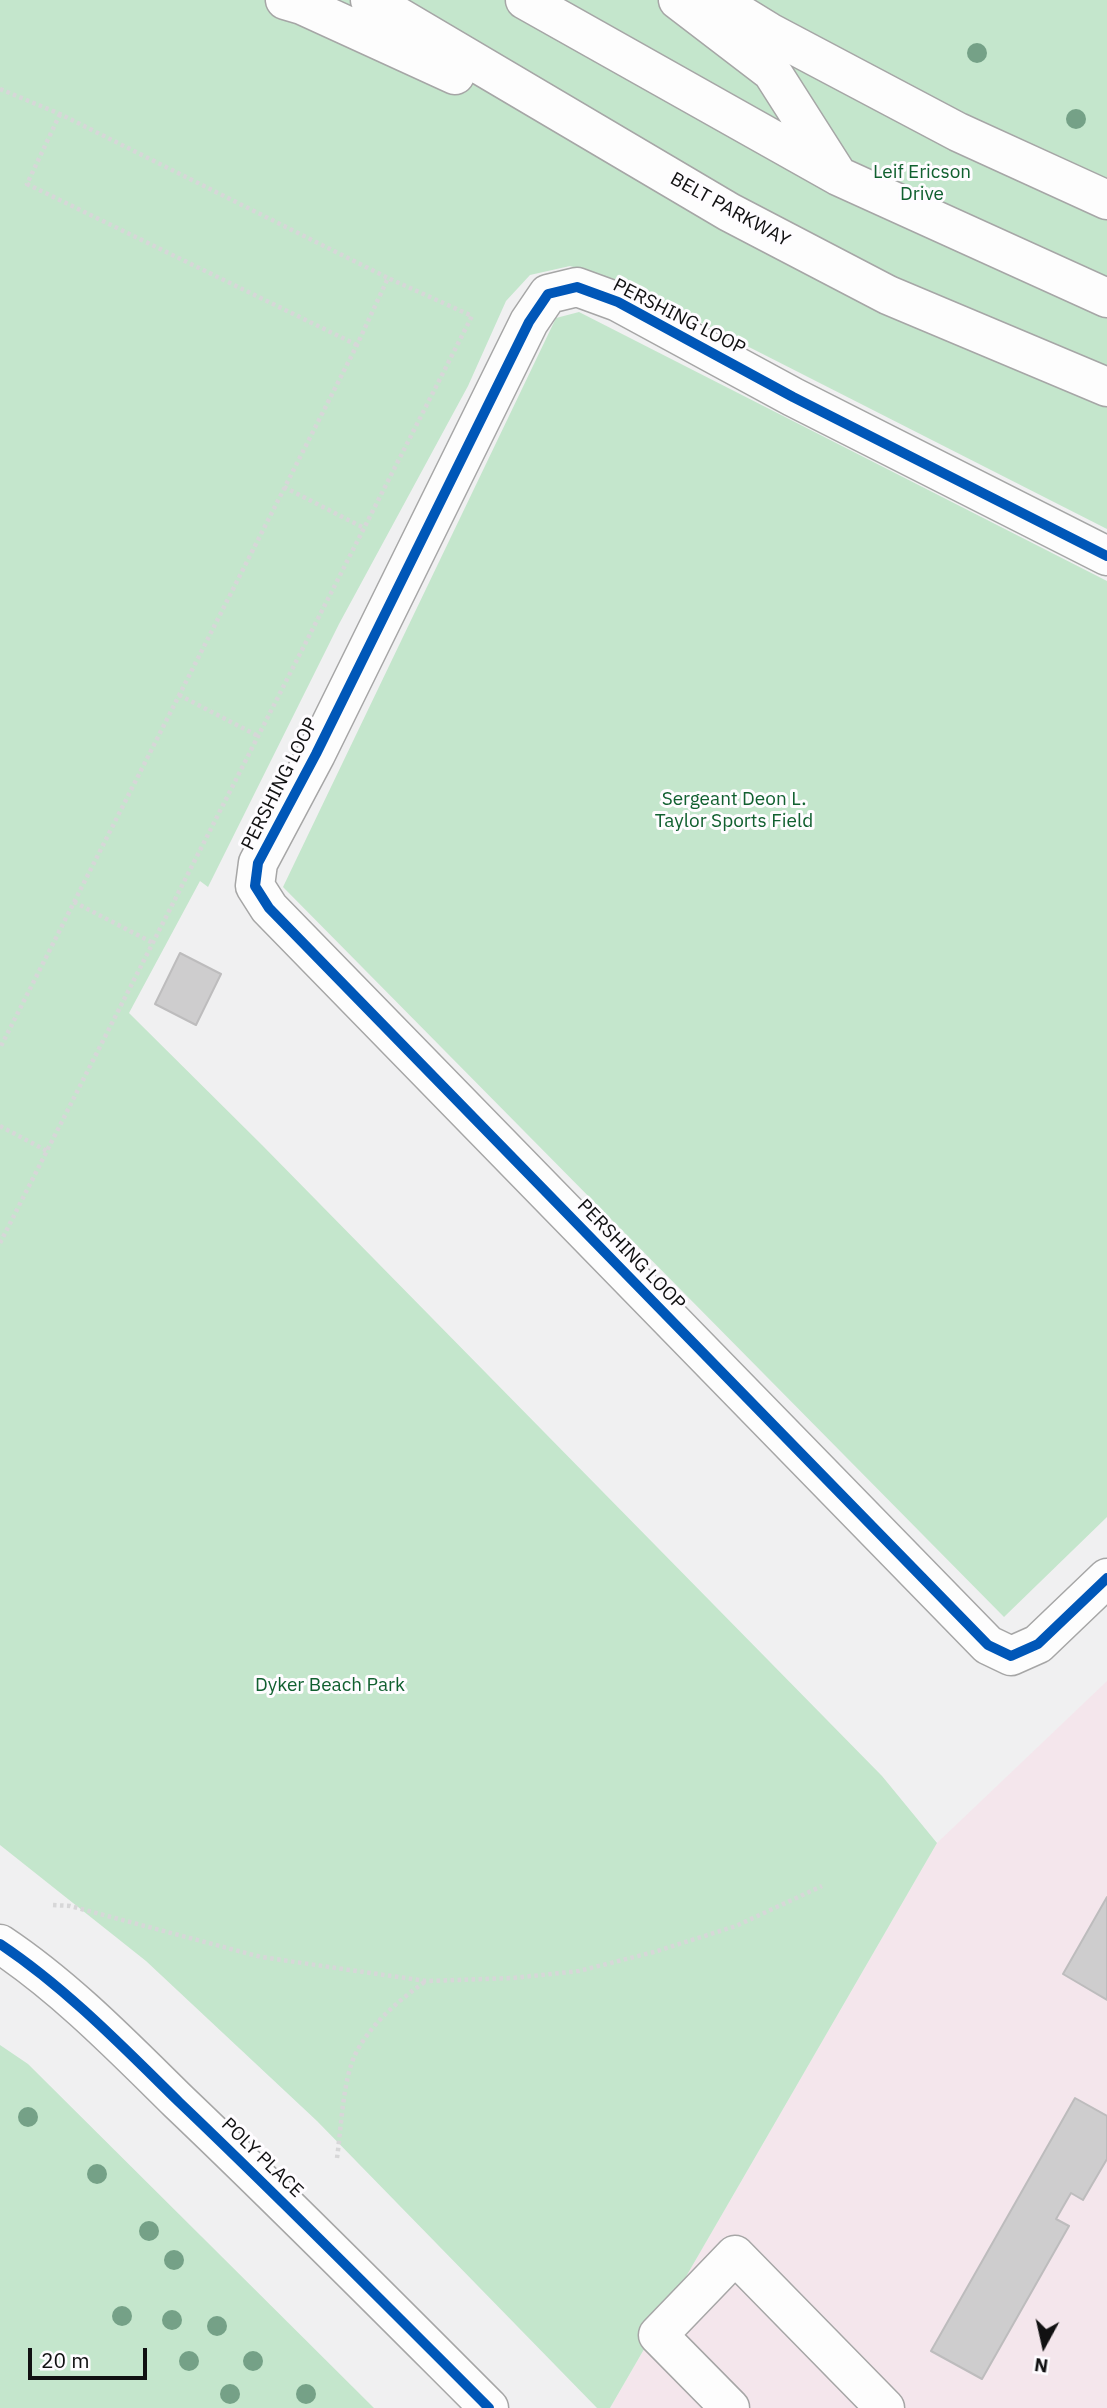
<!DOCTYPE html>
<style>
body{margin:0}
#map{position:relative;width:1107px;height:2408px;overflow:hidden;background:#f0f0f1;font-family:"IBM Plex Sans",sans-serif}
canvas{display:block}
.north{position:absolute;left:1009px;top:2310px;width:70px;height:70px;-webkit-text-stroke:5px #fefcff;paint-order:stroke;rotate:188deg;font-size:19px;font-weight:700;line-height:28px;text-align:center;color:#111112}
.north::after{content:'';display:block;margin:auto;width:24px;height:32px;background:#111112;clip-path:polygon(50% 0,100% 100%,50% 72%,0 100%)}
.scale{position:absolute;left:28px;top:2348px;width:119px;height:32px;box-sizing:border-box;border:4px solid #111112;border-top:0;padding-left:9px;font-size:21px;line-height:24px;white-space:nowrap;color:#111112;-webkit-text-stroke:5px #fefcff;paint-order:stroke}
</style>
<div id="map">
<canvas width="1107" height="2408"></canvas>
<div class="north">N</div>
<div class="scale">20 m</div>
</div>
<script>
const g = document.querySelector('canvas').getContext('2d');
g.lineJoin = 'round';
function fill(path, color) { g.fillStyle = color; g.fill(path, 'evenodd'); }
function stroke(path, color, width, dash) { g.strokeStyle = color; g.lineWidth = width; g.lineCap = dash ? 'butt' : 'round'; g.setLineDash(dash || []); g.stroke(path); }
function write(font, color, halo, rows, align = 'center') {
  g.font = font + ' "IBM Plex Sans",sans-serif'; g.lineWidth = 6; g.setLineDash([]); g.textBaseline = 'middle'; g.strokeStyle = halo; g.fillStyle = color; for (const [text, x, y, turn = 0] of rows) {
    g.save(); g.translate(x, y); g.rotate((+turn || 0) * Math.PI / 180); g.textAlign = isNaN(turn) ? turn : align; if (halo) g.strokeText(text, 0, 0); g.fillText(text, 0, 0); g.restore();
  }
}
const medical = new Path2D(`
 M1107,1681V2408H610L937,1843Z`);
const green = new Path2D(`
 M0,0H1107V529L623,283L570,266L530,275L506,301L468,386L339,624L208,887L200,881L129,1013L262,1145L882,1776L937,1843L610,2408H597L317,2121L146,1961L0,1845Z
 M579,312L1107,581V1517L1004,1617L283,887L556,318Z
 M0,2045L28,2064L374,2408H0Z`);
const building = new Path2D(`
 M180,953L221,974L196,1025L155,1004Z
 M1107,1897V2000L1063,1974Z
 M1075,2098L1107,2116V2159L1083,2200L1071,2193L1056,2219L1069,2226L982,2379L931,2351Z`);
const path = new Path2D(`
 M0,89L60,114L388,278L357,345L0,1048
 M60,114L27,184L357,345
 M284,487L364,528
 M179,695L258,736
 M74,902L153,943
 M0,1126L47,1151
 M0,1243L472,316L388,278
 M53,1905L70,1906L261,1957L426,1981L513,1978L579,1971L654,1952L736,1926L822,1886
 M337,2158C341,2129 343,2080 355,2055C370,2024 399,2000 426,1981`);
const minor = new Path2D(`
 M717,0L769,32L958,132L1107,200
 M1107,556L793,397L618,302L577,287L548,294L529,322L316,754L258,863L255,886L269,908L988,1645L1011,1656L1038,1644L1107,1578
 M730,2408L658,2335L735,2255L885,2408`);
const major = new Path2D(`
 M0,1944C66,1988 123,2047 179,2102C284,2202 386,2305 489,2408`);
const highway = new Path2D(`
 M285,0L302,5L455,75
 M370,0L729,212L888,295L1107,387
 M525,0L838,176L1107,298
 M678,0L772,72L835,171`);
const cycleway = new Path2D(`
 M1107,556L793,397L618,302L577,287L548,294L529,322L316,754L258,863L255,886L269,908L988,1645L1011,1656L1038,1644L1107,1578
 M0,1944C66,1988 123,2047 179,2102C284,2202 386,2305 489,2408`);
const trees = [
 [977,53],
 [1076,119],
 [28,2117],
 [97,2174],
 [149,2231],
 [174,2260],
 [122,2316],
 [172,2320],
 [217,2326],
 [189,2361],
 [253,2361],
 [230,2394],
 [306,2394]
];
const parkNames = [
 ["Leif Ericson",922,173],
 ["Drive",922,195],
 ["Sergeant Deon L.",734,800],
 ["Taylor Sports Field",734,822],
 ["Dyker Beach Park",330,1686]
];
const streetNames = [
 ["BELT PARKWAY",730,210,29],
 ["PERSHING LOOP",679,317,27],
 ["PERSHING LOOP",280,784,-63],
 ["PERSHING LOOP",631,1255,46],
 ["POLY PLACE",262,2158,44]
];
fill(medical, '#f4e6ec');
fill(green, '#c4e6cc');
fill(building, '#cecdce');
stroke(building, '#bdbcbd', 2);
stroke(minor, '#a6a6a6', 41);
stroke(major, '#a6a6a6', 41);
stroke(highway, '#a6a6a6', 41);
stroke(path, '#d7d7d8', 4.5, [3.5, 3.5]);
stroke(minor, '#fdfdfd', 38);
stroke(major, '#fdfdfd', 38);
stroke(highway, '#fdfdfd', 38);
stroke(cycleway, '#0057b8', 10);
g.fillStyle = '#75a187';
for (const [x, y] of trees) { g.beginPath(); g.arc(x, y, 10, 0, 2 * Math.PI); g.fill(); }
write('19px', '#116030', '#fefcff', parkNames);
write('19px', '#111112', '#fefcff', streetNames);
</script>
